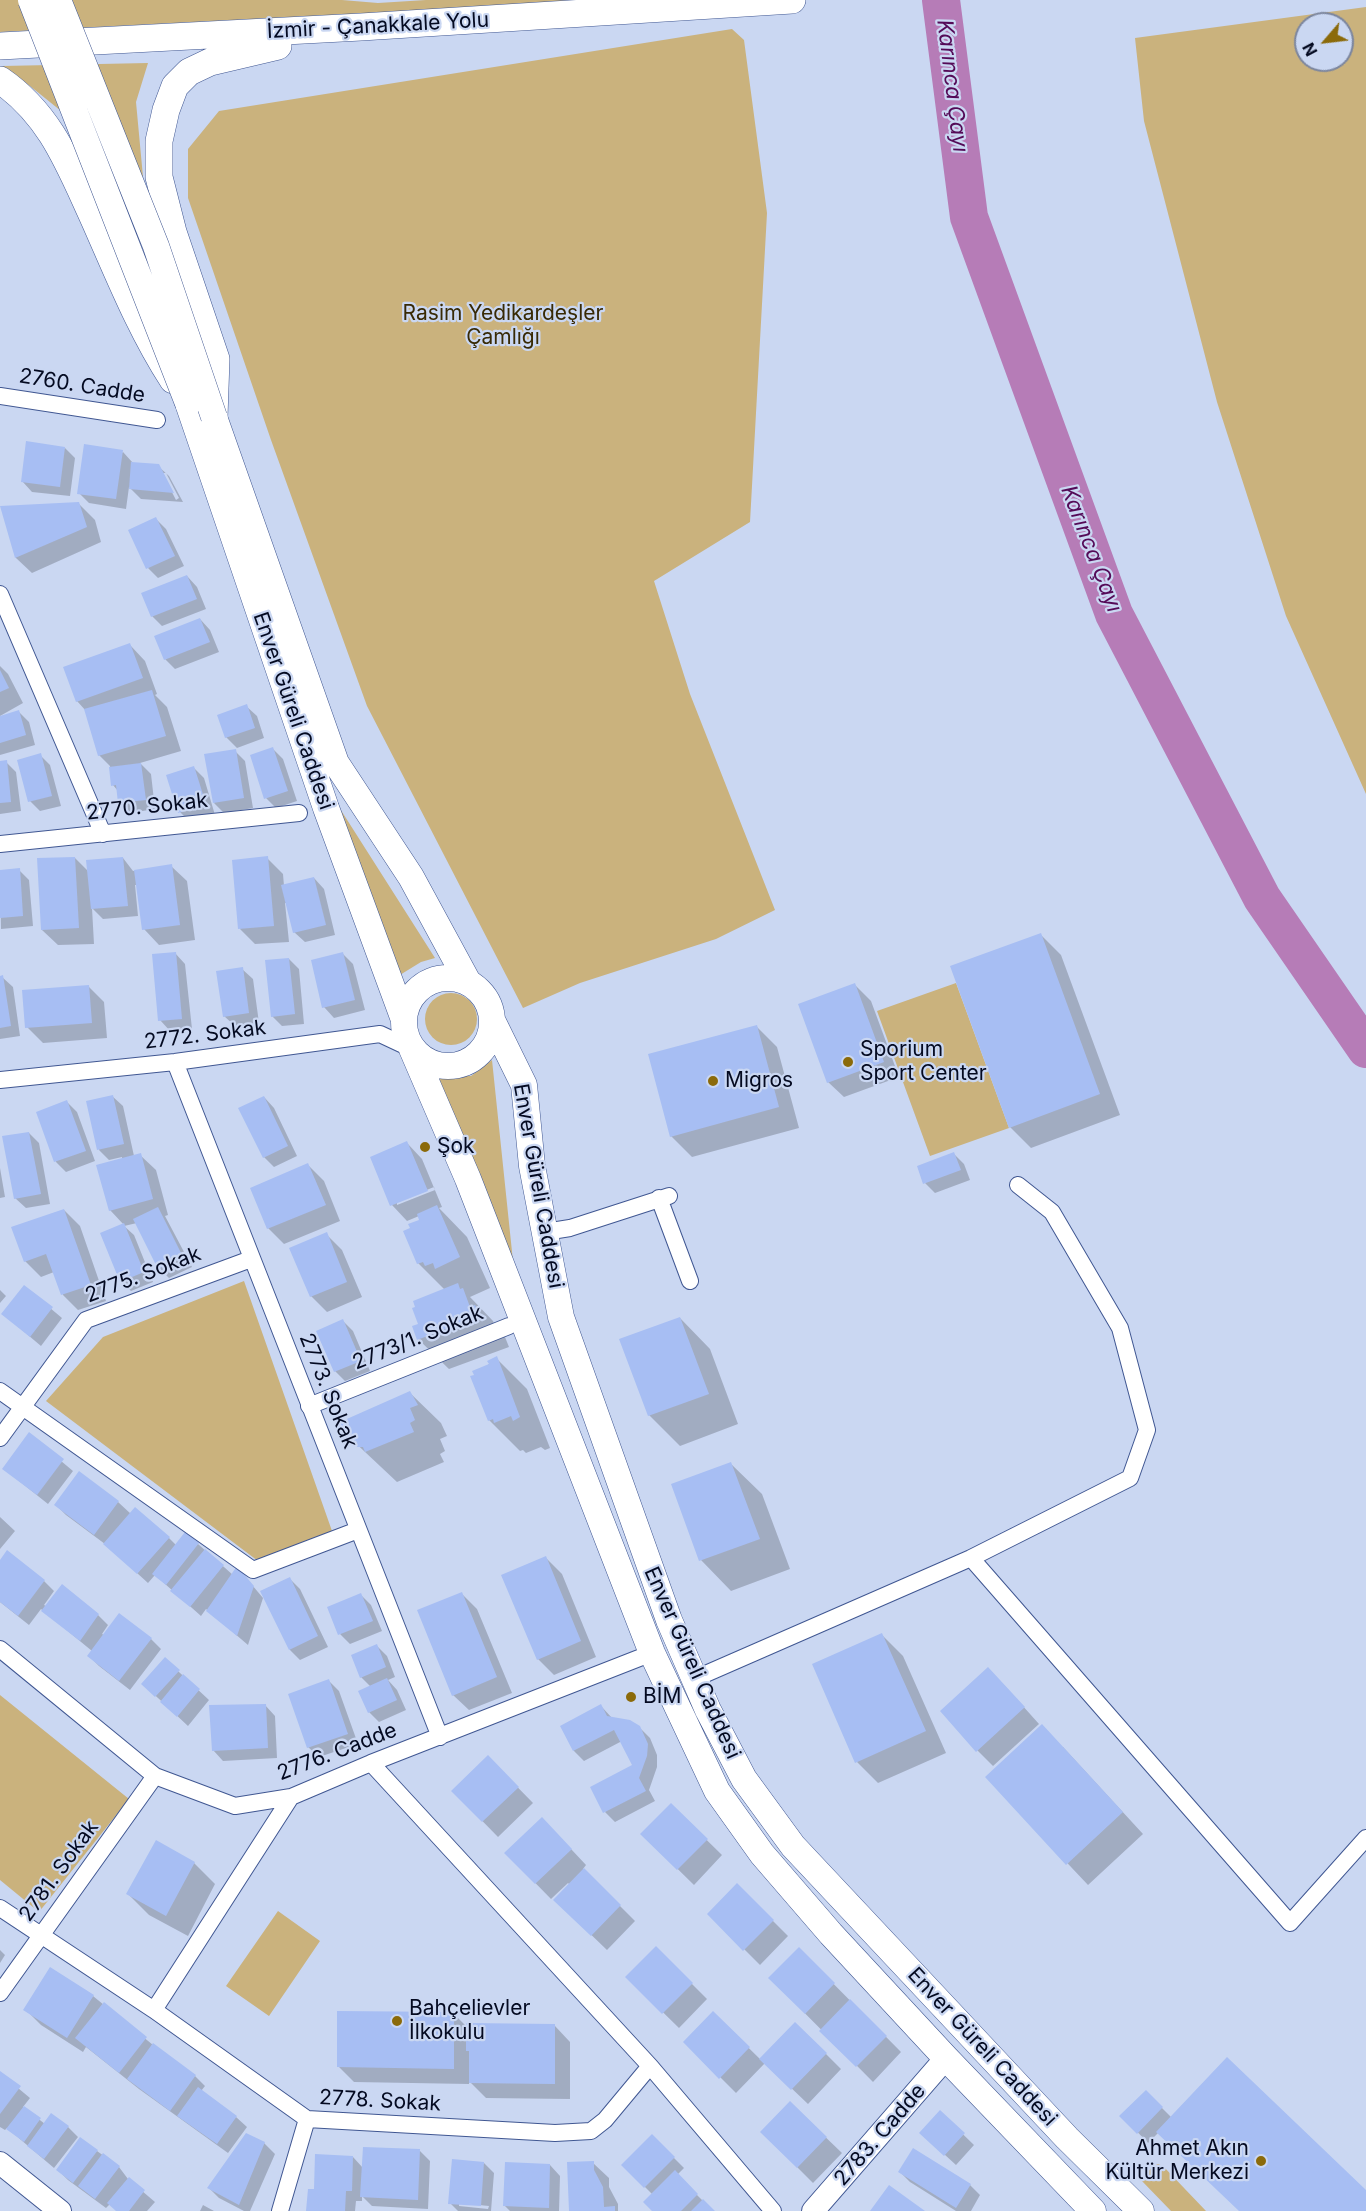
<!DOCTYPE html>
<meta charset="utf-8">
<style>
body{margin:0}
#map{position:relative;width:1366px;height:2211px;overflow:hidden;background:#cad7f2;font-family:Inter,sans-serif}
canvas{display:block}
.north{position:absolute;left:1294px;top:12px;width:60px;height:60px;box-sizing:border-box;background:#cad7f2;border:2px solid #7b859e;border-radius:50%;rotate:242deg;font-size:16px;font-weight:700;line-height:24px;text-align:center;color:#040a21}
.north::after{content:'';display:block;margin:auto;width:21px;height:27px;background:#8b6a0a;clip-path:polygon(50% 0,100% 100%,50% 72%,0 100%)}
</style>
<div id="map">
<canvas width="1366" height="2211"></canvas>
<div class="north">N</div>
</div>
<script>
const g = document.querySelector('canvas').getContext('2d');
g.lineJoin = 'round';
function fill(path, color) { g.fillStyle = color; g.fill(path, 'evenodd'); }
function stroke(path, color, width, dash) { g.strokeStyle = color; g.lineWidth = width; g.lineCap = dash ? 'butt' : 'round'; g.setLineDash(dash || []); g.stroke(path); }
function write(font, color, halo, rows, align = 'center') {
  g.font = font + ' Inter,sans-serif'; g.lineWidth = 4.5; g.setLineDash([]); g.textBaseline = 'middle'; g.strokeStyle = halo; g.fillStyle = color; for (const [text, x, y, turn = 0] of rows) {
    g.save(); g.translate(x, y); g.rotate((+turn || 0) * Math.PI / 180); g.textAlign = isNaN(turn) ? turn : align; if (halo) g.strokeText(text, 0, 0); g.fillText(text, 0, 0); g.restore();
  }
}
const green = new Path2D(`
 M0,0H342L378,3L426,0H622L0,32Z
 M1366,7V794L1286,616L1217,402L1144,121L1135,38ZM1306,24H1342V60H1306Z
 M732,29L744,40L767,213L750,522L654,581L690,694L775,910L716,939L580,983L523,1008L367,706L271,440L188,198V149L219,111Z
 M148,63L136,102L143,177L30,86L2,66Z
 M323,782L435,958L421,962L395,978Z
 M956,983L1009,1128L930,1156L877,1011Z
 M425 1019a26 26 0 1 1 52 0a26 26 0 1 1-52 0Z
 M492,1060L516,1290L437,1076H471Z
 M244,1281L332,1531L258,1561L46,1401L103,1337Z
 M0,1695L129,1799L39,1912L0,1880Z
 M278,1911L320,1941L269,2016L226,1986Z
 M1158,2164L1163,2166L1206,2211H1171L1141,2180L1152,2167Z`);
const shadow = new Path2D(`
 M65,448L75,458L70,496L32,492L22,481Z
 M123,452L133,463L158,466L169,476L183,502L141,499L129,487L126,509L89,503L79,493ZM162,473H166L179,498L176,500Z
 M79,504L95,520L101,542L32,573L16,558L2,507Z
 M156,519L166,529L184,566L158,578L148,568Z
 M187,576L197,587L206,609L162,626L152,616Z
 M200,619L210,630L219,652L175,669L165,659Z
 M130,645L145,661L157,694L155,695L167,707L181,751L140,763L151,774L155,809L130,813L120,802L118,791L113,785L110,766L99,755L86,711L77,701Z
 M0,666L8,674L23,703L0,716Z
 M246,706L257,716L264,738L237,748L226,737Z
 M19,712L29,722L35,745L0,755V717Z
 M273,749L283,759L297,801L276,808L266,798Z
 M235,751L245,761L253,808L224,813L214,803Z
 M40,755L50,765L61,806L40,811L30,801Z
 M0,762H6L16,772L21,811L0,814Z
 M194,768L204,778L215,815L190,822L180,812Z
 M75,858L89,872L123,858L133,871L171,866L187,881L195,940L159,945L144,929L137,885H135L138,916L103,919L92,908L94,944L58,945L42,930Z
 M267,858L283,874L284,886L314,878L324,889L335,935L305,942L294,932L287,903H285L289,942L255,944L240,929Z
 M19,870L29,880L33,926L1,929L0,871Z
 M1040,934L1061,955L1120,1115L1031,1148L1010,1127Z
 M175,953L185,964L192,1029L170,1031L160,1020Z
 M343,954L353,964L365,1010L334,1018L324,1007Z
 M289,959L299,969L304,1024L282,1026L272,1016Z
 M242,969L253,979L259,1023L235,1026L224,1016Z
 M0,977H2L13,987L20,1036L0,1039Z
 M855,985L871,1001L899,1077L844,1097L828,1082Z
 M88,986L104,1002L107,1038L43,1043L27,1027Z
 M756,1026L777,1047L799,1128L692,1157L671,1136Z
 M112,1096L123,1106L134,1156L140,1155L156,1170L168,1215L165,1216L192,1267L169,1278L159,1268L137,1223L124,1226L134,1235L153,1282L131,1291L121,1281L124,1225L110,1210L122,1160V1157L109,1160L99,1150Z
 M264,1097L274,1108L297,1156L274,1167L264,1157Z
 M67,1102L77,1112L95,1161L66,1172L56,1162L38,1113Z
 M29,1133L39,1143L50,1204L26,1208L15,1198Z
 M407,1143L422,1159L442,1207L439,1208L467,1237L490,1288L470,1297L493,1321L496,1328L505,1337L509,1347L449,1369L418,1339L420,1325L445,1290L418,1263L412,1229L421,1220L419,1216L407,1221L392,1205L372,1158ZM434,1187L435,1190L397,1205V1202Z
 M954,1154L964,1164L970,1180L935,1193L925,1183Z
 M308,1165L324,1181L340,1221L284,1244L268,1228Z
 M0,1168L5,1197L0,1198Z
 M64,1210L80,1226L106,1301L78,1310L63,1295L54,1272L41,1277L25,1261Z
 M326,1234L342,1250L362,1297L327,1312L311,1296Z
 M25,1287L62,1318L41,1346L3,1314Z
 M0,1290L6,1296L0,1303Z
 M680,1318L710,1349L738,1424L680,1446L649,1415Z
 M343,1321L353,1331L370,1371L345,1381L335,1371Z
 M496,1358L527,1389L550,1448L545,1450L541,1447L526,1453L523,1450L520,1451L489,1420L476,1375Z
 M410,1393L441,1423L447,1436L440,1439L445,1451L440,1454L444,1462L397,1482L348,1436Z
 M30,1435L73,1471L48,1504L4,1469Z
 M731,1464L762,1494L790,1569L731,1591L701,1560Z
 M79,1473L118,1502L131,1514L169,1538L176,1545L198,1544L233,1575L247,1579L263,1598L248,1645L206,1609L201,1616L155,1575L148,1583L105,1544L66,1515L56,1505Z
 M0,1517L15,1531L0,1549Z
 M546,1558L562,1574L596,1657L554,1675L538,1659Z
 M0,1562L44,1581L54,1591L44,1605L46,1606L98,1615L108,1625L102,1634L104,1635L151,1639L161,1649L130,1690L99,1666L89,1656L92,1651L41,1609L29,1625L0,1602Z
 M290,1579L300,1589L328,1647L300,1660L290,1650Z
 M462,1594L477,1609L512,1693L469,1710L453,1695Z
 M361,1595L371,1605L382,1631L350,1644L340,1634Z
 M882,1635L903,1656L946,1753L878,1783L857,1762Z
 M377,1646L387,1656L395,1677L388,1680L397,1690L406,1710L379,1722L369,1712L371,1687L361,1677Z
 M165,1659L209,1700L188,1726L143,1684Z
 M329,1681L339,1691L358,1744L319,1757L308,1747Z
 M1004,1685L1039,1724L993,1766L977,1750Z
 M265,1705L275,1716L277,1758L223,1761L213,1750Z
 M601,1706L612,1718L639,1727L650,1738L657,1755V1767L649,1790L655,1801L615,1822L605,1812L634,1765L622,1741L584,1761L574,1751L562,1727Z
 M1063,1747L1143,1834L1088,1885L987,1778Z
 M488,1757L533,1803L498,1837L453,1791Z
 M671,1805L722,1855L694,1885L642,1834Z
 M557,1834L586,1865L583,1869L635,1921L607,1950L555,1900L570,1885L568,1883L551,1899L506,1853Z
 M156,1842L194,1863L215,1884L188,1936L149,1915L128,1894Z
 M737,1885L788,1936L760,1965L709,1914Z
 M656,1948L707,1999L679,2028L627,1977Z
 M799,1949L901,2052L873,2082L770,1978Z
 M0,1950L5,1955L0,1963Z
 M93,1996L153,2045L195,2076L205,2086L201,2091L236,2117L247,2127L228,2153L139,2089L86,2047L83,2052L41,2025L25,2009Z
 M713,2013L761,2060L826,2054L841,2069L808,2104L765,2063L736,2093L685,2042Z
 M454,2014L467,2027L555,2026L570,2042V2099L486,2098L469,2081V2084L354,2082L338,2066Z
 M0,2073L30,2098L23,2107L45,2124L68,2127L78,2137L54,2168L7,2128L5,2130L0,2127Z
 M1146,2092L1172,2118L1366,2192V2211H1240L1159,2132L1148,2143L1122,2116Z
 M790,2103L842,2153L813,2183L762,2132Z
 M940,2112L974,2145L956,2165L932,2143Z
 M652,2136L684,2168L677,2175L713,2211H654L653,2195L623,2165Z
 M264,2143L275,2154L250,2211H244L219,2198L209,2188Z
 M97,2151L119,2167L128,2179L155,2202L147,2211H117L110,2204L106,2208L68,2180L58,2170Z
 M420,2151L430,2161L428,2209L372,2206L362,2196V2201H356L355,2211H308L353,2157L363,2168Z
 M484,2163L494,2173L491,2211H458L450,2203ZM459,2203L489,2206L488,2209L459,2206Z
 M593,2163L609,2178V2187L618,2204V2211H570Z
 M550,2165L560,2176L559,2211H510L504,2205Z
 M900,2172L970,2185L980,2195L971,2211H956L910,2182Z
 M203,2205L214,2211H200Z`);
const river = new Path2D(`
 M941,0L969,217L1114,614L1262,898L1366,1049`);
const building = new Path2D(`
 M26,441L65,447L60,487L21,482Z
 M84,444L123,450L116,499L77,494Z
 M131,462L159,464L174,493L129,489Z
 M79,502L87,527L15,558L0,506Z
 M156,517L175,556L146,569L128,530Z
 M187,575L197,599L151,617L141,593Z
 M200,618L210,642L164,660L154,636Z
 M130,643L143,678L76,702L63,667Z
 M0,670L9,688L0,692Z
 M152,690L166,736L98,756L84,709Z
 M247,704L255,728L225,738L217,715Z
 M19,710L26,735L0,743V716Z
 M273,747L288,791L264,799L250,755Z
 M236,749L244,798L213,803L204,754Z
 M41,753L52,796L28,802L17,760Z
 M7,760L11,802L0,803V761Z
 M141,763L146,800L118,803L116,785L111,786L109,767Z
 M194,766L206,804L178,813L166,775Z
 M268,856L274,926L238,929L232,860Z
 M75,857L79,928L41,930L37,858Z
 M123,857L128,906L91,909L86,860Z
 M172,864L180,925L142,930L134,870Z
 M20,868L23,916L0,918V870Z
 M314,877L326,925L293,933L281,885Z
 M1041,933L1100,1094L1009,1128L950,966Z
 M176,952L182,1019L158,1021L152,954Z
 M343,952L355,1000L322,1008L311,960Z
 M289,958L295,1014L271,1017L265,960Z
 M243,967L249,1013L223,1017L216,971Z
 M3,975L11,1026L0,1028V976Z
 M855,983L884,1062L827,1083L798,1004Z
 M89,985L92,1023L25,1028L22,990Z
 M757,1025L779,1107L670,1137L648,1054Z
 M113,1095L124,1144L97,1150L86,1101Z
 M264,1096L288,1146L263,1158L238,1108Z
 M67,1100L86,1151L54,1162L36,1112Z
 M29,1132L41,1194L14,1199L2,1136Z
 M407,1141L428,1191L390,1206L370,1157Z
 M954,1152L961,1170L923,1184L917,1166Z
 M141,1153L153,1199L109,1211L96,1165Z
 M308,1163L326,1205L267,1229L250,1188Z
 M437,1205L460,1257L435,1269L433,1263L425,1266L423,1262L417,1264L403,1231L410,1228L408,1224L419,1220L417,1214Z
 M158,1207L183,1257L158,1269L133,1219Z
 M64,1209L91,1285L61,1295L46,1254L24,1262L11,1227Z
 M124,1223L144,1272L120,1282L100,1233Z
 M327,1232L347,1282L310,1297L289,1248Z
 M458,1283L460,1289L463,1288L470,1307L475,1305L479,1316L417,1340L412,1326L418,1324L412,1308L415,1307L413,1301Z
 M24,1285L53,1307L30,1337L1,1314Z
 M680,1317L709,1394L648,1416L619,1339Z
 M343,1319L361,1361L334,1372L316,1331Z
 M497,1356L520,1417L513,1421L511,1416L494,1423L493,1419L488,1421L470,1376L474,1375L472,1371L489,1364L487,1361Z
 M410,1391L418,1405L410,1408L415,1420L410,1423L414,1432L365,1452L363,1447H357L352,1434L347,1437L340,1422Z
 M29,1432L64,1459L37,1495L2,1469Z
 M731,1462L760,1539L699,1561L671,1484Z
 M79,1471L119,1501L94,1535L54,1505Z
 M135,1507L170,1537L137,1574L103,1544Z
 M185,1532L199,1543L166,1585L152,1574Z
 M205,1549L224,1565L190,1607L170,1591Z
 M7,1550L45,1580L18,1616L0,1602V1560Z
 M546,1556L581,1641L537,1660L501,1575Z
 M237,1566L254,1586L237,1636L206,1611Z
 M290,1577L318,1636L289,1650L260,1591Z
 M62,1584L99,1614L80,1641L41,1611Z
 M462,1592L497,1677L452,1696L417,1610Z
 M361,1593L373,1621L338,1635L327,1607Z
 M119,1613L152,1638L119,1681L87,1656Z
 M882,1633L926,1731L855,1763L812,1664Z
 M377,1644L386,1667L360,1678L351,1655Z
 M165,1657L180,1670L155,1697L141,1684Z
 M988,1667L1025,1707L976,1752L940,1711Z
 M183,1674L200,1689L177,1717L160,1702Z
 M387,1678L397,1700L368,1713L358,1691Z
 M329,1679L348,1734L307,1748L288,1694Z
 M266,1704L268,1748L212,1751L209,1705Z
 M601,1704L607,1716L630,1720L640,1726L648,1744L647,1756L639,1778L646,1791L603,1813L590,1787L632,1765L614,1730L573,1751L560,1726Z
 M1042,1724L1123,1812L1066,1865L985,1777Z
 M488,1755L519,1787L482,1822L451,1791Z
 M671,1803L708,1839L677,1870L640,1834Z
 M542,1817L572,1849L535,1884L504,1853Z
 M156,1840L195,1862L166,1916L126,1894Z
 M584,1868L621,1905L591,1936L553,1900Z
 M737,1883L774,1920L743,1951L707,1914Z
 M656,1946L693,1983L662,2014L625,1977Z
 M799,1947L835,1983L805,2014L768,1978Z
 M50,1967L94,1995L67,2038L23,2010Z
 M850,1999L887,2036L856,2067L819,2031Z
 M104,2002L147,2037L119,2073L75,2038Z
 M337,2011L454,2012V2069L337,2067Z
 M713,2011L750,2047L719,2079L683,2042Z
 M795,2022L827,2053L791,2090L759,2059Z
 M466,2023L555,2024V2084L469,2083V2051H466Z
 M153,2043L196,2075L170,2111L127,2079Z
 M1227,2057L1366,2190V2211H1239L1156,2132Z
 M0,2071L21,2086L0,2114Z
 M198,2087L237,2116L217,2144L177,2116Z
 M1146,2090L1163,2107L1137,2134L1119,2116Z
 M790,2101L827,2137L797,2168L760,2132Z
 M24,2106L41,2118L24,2142L6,2129Z
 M940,2110L965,2133L944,2156L919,2133Z
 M51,2113L69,2126L44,2159L27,2146Z
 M246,2133L265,2142L239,2205L207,2188Z
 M652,2134L675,2157L644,2188L621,2165Z
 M80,2137L98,2150L73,2183L56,2170Z
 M363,2147L420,2149L418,2200L360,2197Z
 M913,2148L971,2184L956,2208L898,2172Z
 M103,2153L120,2166L95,2199L78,2186Z
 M315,2154L353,2156L352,2191H346L345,2211H306L308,2189H314Z
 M452,2159L484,2162L481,2206L448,2204Z
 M594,2161V2170L603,2187L604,2207L615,2206V2211H569L567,2162Z
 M505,2162L550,2164L549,2208L503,2206Z
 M675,2170L698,2194L681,2211H652L643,2202Z
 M129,2177L145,2190L129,2211H116L107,2203Z
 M889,2185L925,2211H870Z
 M703,2199L715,2211H691Z`);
const minor = new Path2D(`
 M0,396L157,420
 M0,594L103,834
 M0,844L299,813
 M175,1062L440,1737
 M0,1080L175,1062L380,1034L412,1049
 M1018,1185L1052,1212L1120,1328L1147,1430L1130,1478L971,1558L1290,1923L1366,1838
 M659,1198L690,1281
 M545,1232L570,1228L669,1196
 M0,1391L253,1570L358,1530
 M309,1406L509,1326
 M0,1438L86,1320L251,1259
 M0,1649L155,1776L235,1806L291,1797L371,1763L652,1653
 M694,1679L971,1558
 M371,1763L650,2066L773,2211
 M0,1908L154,2010L307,2119L555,2133L591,2131L605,2120L650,2066
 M0,1993L155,1776
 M154,2010L291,1797
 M280,2211L307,2119`);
const secondary = new Path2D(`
 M0,2163L60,2211
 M813,2211L946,2058`);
const primary = new Path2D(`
 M188,403L326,808L403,1017
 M214,417L336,763L411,877L468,982
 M404 1022a44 44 0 1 1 88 0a44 44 0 1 1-88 0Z
 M492,1020L524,1085L532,1166L561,1317L669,1620L708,1710L744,1779L793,1846L1067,2138L1141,2211
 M412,1049L468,1179L652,1653L717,1791L762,1854L831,1934L946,2058L1093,2211`);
const trunk = new Path2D(`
 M0,46L361,27L792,0
 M0,80C51,115 69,165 94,219C118,273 140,329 173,380
 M214,417L216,359L173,232L159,177V141L166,110L175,86L189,72L210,62L278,46`);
const primaryBridge = new Path2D(`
 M31,0L188,403
 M58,0L156,246L214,417`);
const markers = [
 [848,1062,6,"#8b6a0a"],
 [713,1081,6,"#8b6a0a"],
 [425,1147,6,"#8b6a0a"],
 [631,1697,6,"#8b6a0a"],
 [397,2021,6,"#8b6a0a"],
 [1261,2161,6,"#8b6a0a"]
];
const streetNames = [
 ["İzmir - Çanakkale Yolu",378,26,-3],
 ["2760. Cadde",82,386,9],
 ["Enver Güreli Caddesi",293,711,71],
 ["2770. Sokak",147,807,-6],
 ["2772. Sokak",205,1035,-7],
 ["Enver Güreli Caddesi",538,1186,80],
 ["2775. Sokak",143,1275,-21],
 ["2773/1. Sokak",418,1338,-22],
 ["2773. Sokak",328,1391,68],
 ["Enver Güreli Caddesi",692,1663,66],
 ["2776. Cadde",337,1752,-21],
 ["2781. Sokak",59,1871,-54],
 ["Enver Güreli Caddesi",982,2047,47],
 ["2778. Sokak",380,2101,3],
 ["2783. Cadde",880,2135,-49]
];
const parkNames = [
 ["Rasim Yedikardeşler",503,314],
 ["Çamlığı",503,338]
];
const poiNames = [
 ["Sporium",860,1050],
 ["Sport Center",860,1074],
 ["Migros",725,1081],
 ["Şok",437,1147],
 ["BİM",643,1697],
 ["Bahçelievler",409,2009],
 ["İlkokulu",409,2033],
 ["Ahmet Akın",1249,2149,"right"],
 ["Kültür Merkezi",1249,2173,"right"]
];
const waterNames = [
 ["Karınca Çayı",952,86,83],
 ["Karınca Çayı",1091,549,69]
];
fill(green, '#cab27d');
fill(shadow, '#0003');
stroke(river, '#b67cb7', 38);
fill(building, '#a7bef3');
stroke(minor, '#405792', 18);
stroke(secondary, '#405792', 24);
stroke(primary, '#405792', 27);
stroke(trunk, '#405792', 28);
stroke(minor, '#fff', 16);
stroke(secondary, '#fff', 22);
stroke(primary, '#fff', 26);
stroke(trunk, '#fff', 27);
stroke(primaryBridge, '#405792', 27, []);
stroke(primaryBridge, '#fff', 26);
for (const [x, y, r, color] of markers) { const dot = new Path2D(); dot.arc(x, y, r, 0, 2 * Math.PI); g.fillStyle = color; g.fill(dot); stroke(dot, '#cad7f2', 2); }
write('21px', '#040a21', '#cad7f2', streetNames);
write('21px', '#382a05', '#cad7f2', parkNames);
write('21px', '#040a21', '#cad7f2', poiNames, 'left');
write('italic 22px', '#540a57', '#cad7f2', waterNames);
</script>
